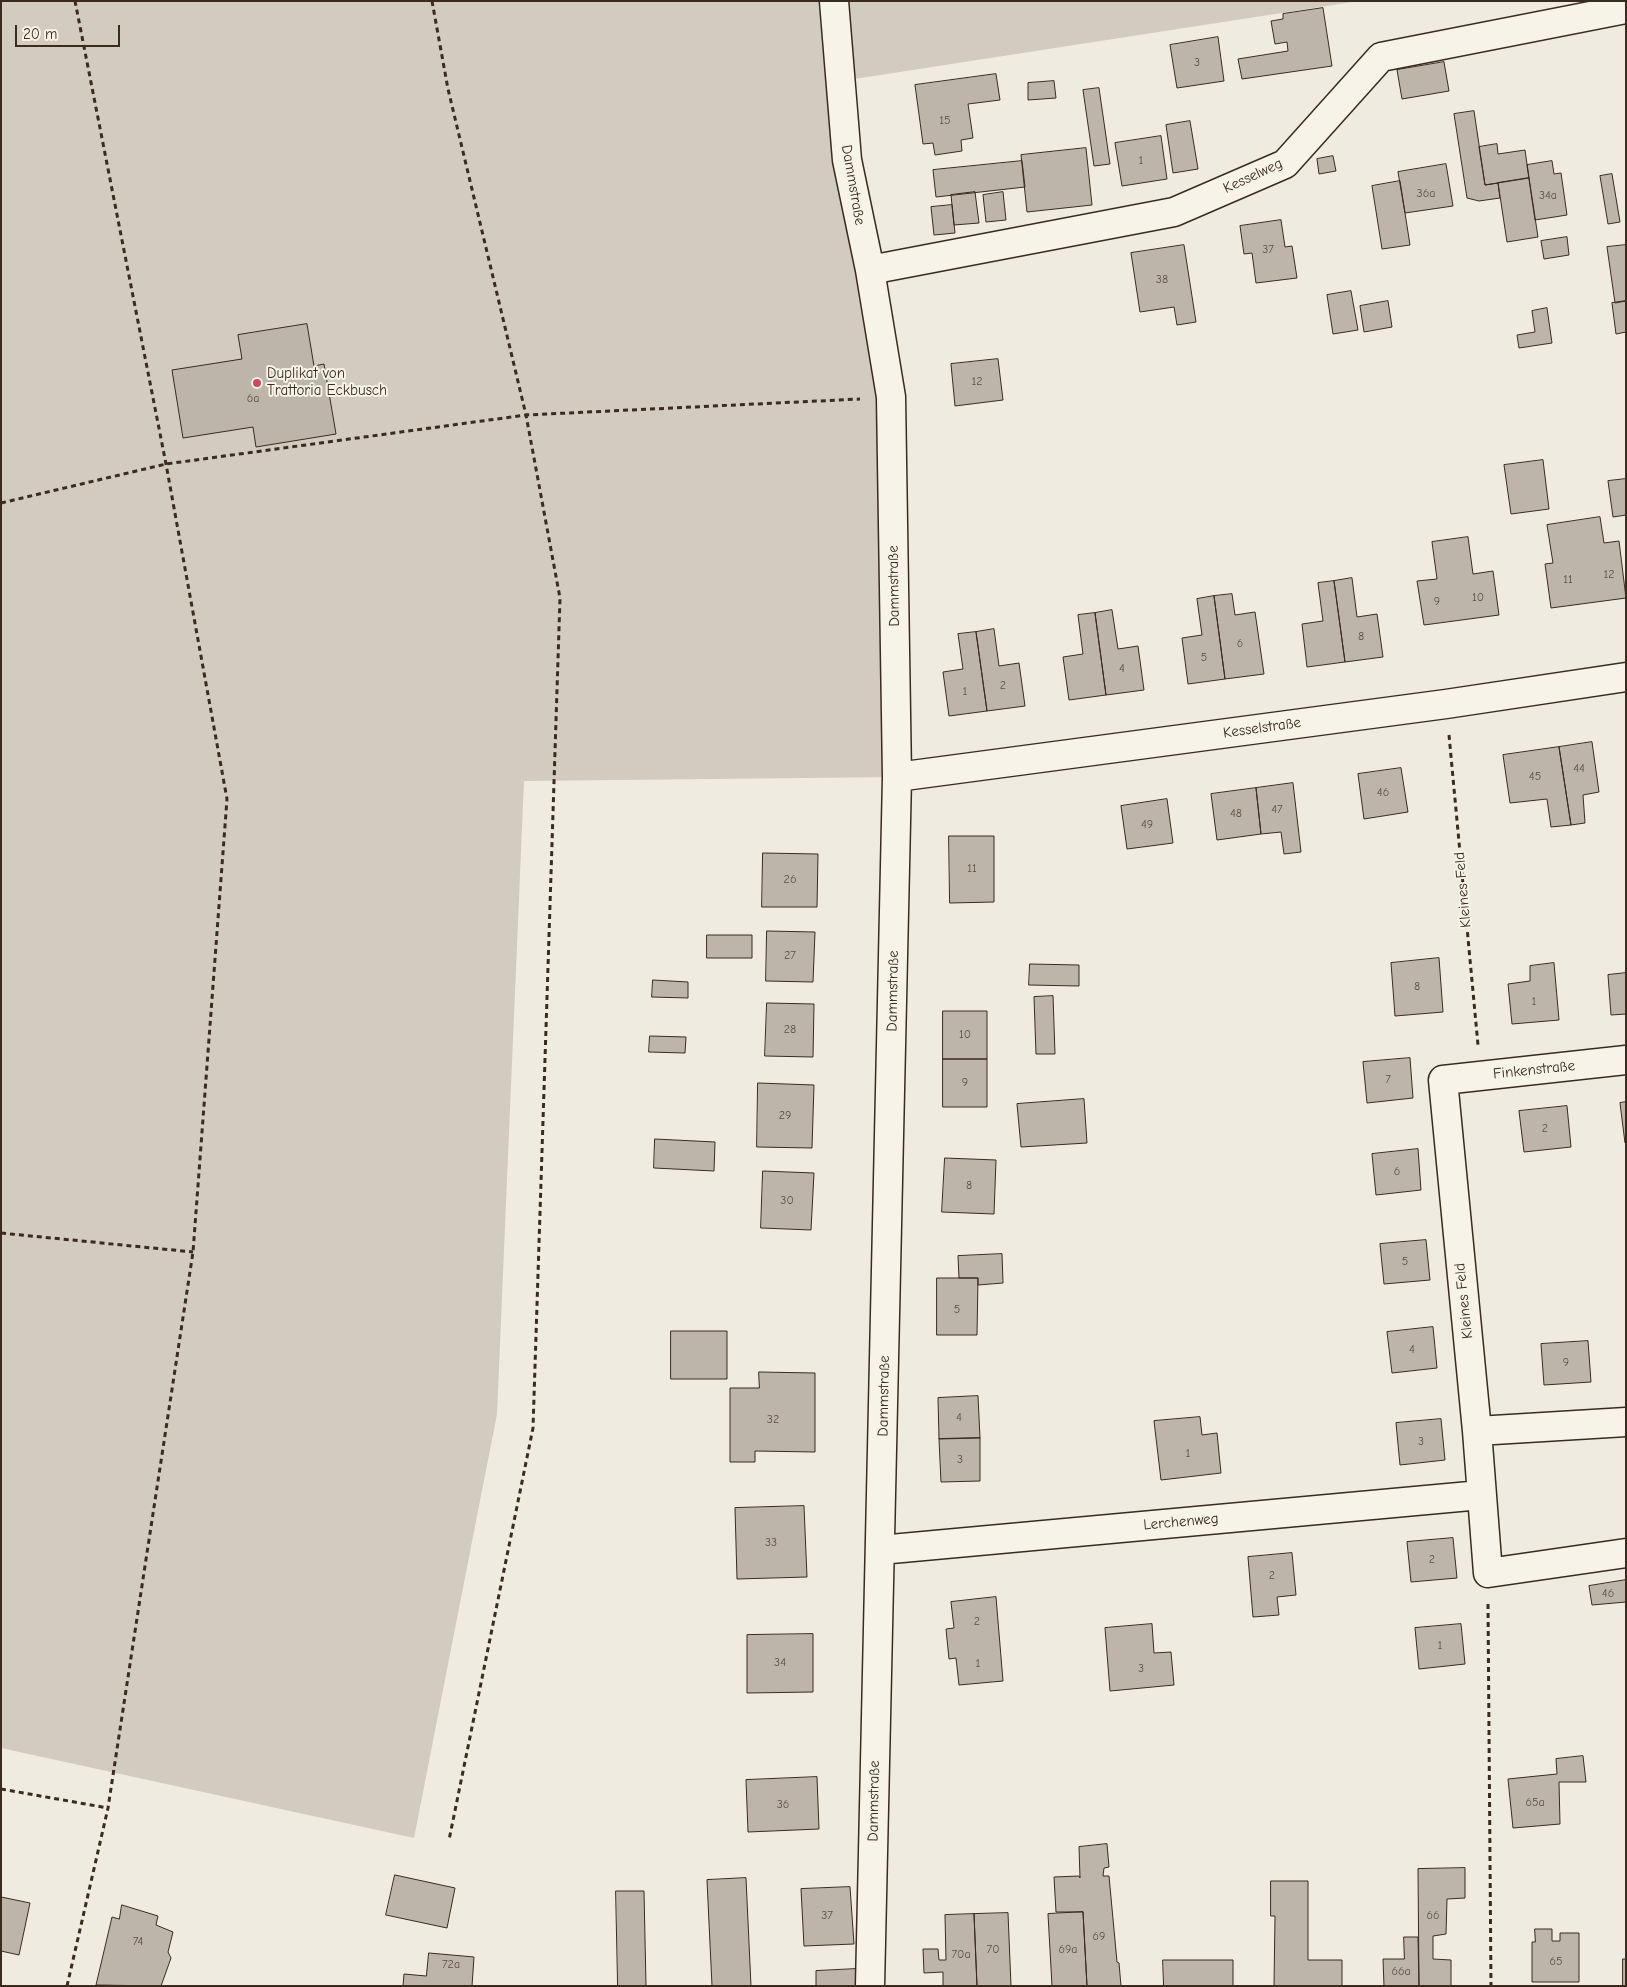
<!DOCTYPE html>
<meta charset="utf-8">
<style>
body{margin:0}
#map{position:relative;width:1627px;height:1987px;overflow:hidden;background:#efebe0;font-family:"Comic Neue",sans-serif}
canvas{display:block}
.frame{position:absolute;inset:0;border:2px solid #3b2a1e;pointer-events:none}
.scale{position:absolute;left:15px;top:25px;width:105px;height:22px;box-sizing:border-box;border:2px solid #3b2a1e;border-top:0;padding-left:6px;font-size:15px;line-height:18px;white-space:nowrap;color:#3b2a1e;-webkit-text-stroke:4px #f7f3e8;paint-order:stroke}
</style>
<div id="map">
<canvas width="1627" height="1987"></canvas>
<div class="frame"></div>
<div class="scale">20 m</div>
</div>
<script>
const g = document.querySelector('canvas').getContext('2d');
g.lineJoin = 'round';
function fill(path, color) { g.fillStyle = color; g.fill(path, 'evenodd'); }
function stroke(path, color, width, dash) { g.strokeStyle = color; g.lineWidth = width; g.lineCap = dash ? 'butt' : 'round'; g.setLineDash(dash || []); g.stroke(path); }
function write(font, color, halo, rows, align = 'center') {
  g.font = font + ' "Comic Neue",sans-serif'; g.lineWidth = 4; g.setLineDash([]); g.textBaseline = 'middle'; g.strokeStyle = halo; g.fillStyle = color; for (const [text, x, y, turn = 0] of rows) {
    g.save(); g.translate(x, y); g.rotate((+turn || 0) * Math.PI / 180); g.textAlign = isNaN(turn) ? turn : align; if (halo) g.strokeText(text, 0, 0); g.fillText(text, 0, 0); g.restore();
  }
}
const green = new Path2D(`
 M1,1H1359L835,82L870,270L897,777L524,781L497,1414L414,1838L1,1748Z`);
const building = new Path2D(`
 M1323,8L1332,66L1242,79L1238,59L1288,51L1287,42L1275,44L1271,21L1283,19V14Z
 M1218,37L1224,81L1177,88L1170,45Z
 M1444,62L1449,91L1402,99L1397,70Z
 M996,74L1000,100L968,104L973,138L961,140L962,151L935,155L933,143L923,144L915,85Z
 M1054,81L1056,98L1028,100V83Z
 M1099,88L1110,164L1094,166L1083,90Z
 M1474,111L1485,185L1498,183L1500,198L1479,201L1467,198L1454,114Z
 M1190,121L1198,169L1173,173L1166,125Z
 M1161,136L1167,179L1122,186L1115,143Z
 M1497,144L1498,154L1525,150L1529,178L1485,185L1479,147Z
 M1086,148L1092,205L1027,212L1021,155Z
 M1333,156L1336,171L1319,174L1317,159Z
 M1022,161L1025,187L936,197L933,170Z
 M1552,161L1554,174L1561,173L1567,215L1535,220L1527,165Z
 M1446,164L1453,206L1405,213L1398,172Z
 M1612,174L1620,222L1608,224L1600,176Z
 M1529,178L1538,237L1507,242L1498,183Z
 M1400,181L1410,245L1382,249L1372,186Z
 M975,192L979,223L954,225L951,195Z
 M1003,192L1006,220L986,222L983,195Z
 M952,205L955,233L934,235L931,207Z
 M1281,220L1285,247L1292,246L1297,278L1256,283L1252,253L1244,254L1240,226Z
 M1567,237L1569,255L1544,259L1541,241Z
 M1184,245L1196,322L1177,325L1174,307L1140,312L1131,253Z
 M1626,245V301L1615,303L1607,247Z
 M1351,291L1358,330L1333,334L1327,295Z
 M1388,301L1392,327L1364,332L1360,306Z
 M1626,301V332L1616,334L1612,303Z
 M1547,308L1552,343L1519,348L1517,335L1535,332L1532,311Z
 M307,324L314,366L324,364L336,434L256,447L253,427L183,438L172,370L242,359L238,335Z
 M998,359L1003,400L955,406L951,364Z
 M1543,460L1549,509L1511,514L1504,465Z
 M1626,479V515L1613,517L1608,481Z
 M1600,517L1604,543L1619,541L1626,598L1551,608L1545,564L1553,563L1547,525Z
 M1468,537L1473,574L1493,571L1499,615L1424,625L1417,581L1437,579L1432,542Z
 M1352,578L1357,617L1377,614L1383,657L1345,662L1334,581Z
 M1334,581L1345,662L1307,667L1302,624L1323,621L1318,583Z
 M1232,594L1235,615L1255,612L1264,674L1225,679L1214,596Z
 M1214,596L1225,679L1188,684L1182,638L1202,635L1197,599Z
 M1112,610L1118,649L1138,646L1144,690L1106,695L1095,613Z
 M1095,613L1106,695L1069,700L1063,657L1083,654L1078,615Z
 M994,629L999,666L1019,663L1025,706L987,711L976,632Z
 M976,632L987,711L949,716L943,672L963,669L958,634Z
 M1592,742L1599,792L1583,795L1585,823L1571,825L1559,747Z
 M1559,747L1571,825L1551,827L1547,799L1510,803L1503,755Z
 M1401,768L1408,812L1364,819L1358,774Z
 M1293,783L1301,852L1284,854L1281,832L1261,834L1256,788Z
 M1256,788L1261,834L1217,840L1211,794Z
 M1167,799L1173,843L1127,849L1121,806Z
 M949,836H994V902L950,903Z
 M763,853L818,854L817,907H762Z
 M767,931L815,932L813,982L766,981Z
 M707,935H752V958H707Z
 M1439,958L1443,1012L1395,1016L1391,963Z
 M1554,963L1559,1020L1512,1024L1508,984L1530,981V966Z
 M1030,964L1079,965V986L1029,985Z
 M1626,973V1014L1611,1015L1608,975Z
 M653,980L688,982V998L652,997Z
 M1053,996L1055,1054H1036L1034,997Z
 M767,1003L814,1004L813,1057L765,1056Z
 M943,1011H987V1059H943Z
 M650,1036L686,1037L685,1053L649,1052Z
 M1410,1058L1413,1098L1367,1103L1363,1062Z
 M943,1059H987V1107H943Z
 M758,1083L814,1085L812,1148L757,1147Z
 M1084,1099L1087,1143L1021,1147L1017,1104Z
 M1626,1102V1142L1625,1143L1620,1103Z
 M1567,1106L1571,1147L1524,1152L1519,1111Z
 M655,1139L715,1142L714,1171L654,1168Z
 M1418,1149L1421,1190L1376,1195L1372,1154Z
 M945,1158L996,1160L994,1214L942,1212Z
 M763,1171L814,1173L811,1230L761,1228Z
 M1426,1240L1430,1280L1384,1284L1380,1244Z
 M1002,1254L1003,1283L978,1285V1278H959L958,1256Z
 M937,1278H978L977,1335H937Z
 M1433,1327L1437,1368L1392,1373L1387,1332Z
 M671,1331H727V1379H671Z
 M1588,1341L1591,1382L1544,1385L1541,1344Z
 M759,1372L815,1373V1452L755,1451V1462H730V1388H759Z
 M978,1396L980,1438L939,1439L938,1398Z
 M1200,1417L1202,1435L1217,1433L1221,1473L1161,1480L1154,1421Z
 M1441,1419L1445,1460L1400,1465L1396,1423Z
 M980,1438V1481L941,1482L939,1439Z
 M804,1506L807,1577L737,1579L735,1508Z
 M1453,1538L1457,1578L1411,1582L1407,1542Z
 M1292,1553L1296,1595L1277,1597L1279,1615L1253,1617L1248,1557Z
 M1626,1580V1602L1592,1605L1589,1586Z
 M996,1597L1003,1681L959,1685L956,1658L949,1659L946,1629L954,1628L951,1602Z
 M1152,1624L1154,1653L1171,1652L1174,1685L1110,1691L1105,1628Z
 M1461,1624L1465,1664L1419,1669L1415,1628Z
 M813,1634V1692L747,1693V1635Z
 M1583,1756L1586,1782H1559L1560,1824L1513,1828L1508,1779L1557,1774L1556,1759Z
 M817,1777L819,1829L748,1832L746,1780Z
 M1107,1844L1109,1867L1104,1868L1103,1876H1109L1117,1962L1119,1963L1121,1986H1087L1083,1912H1056L1054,1877L1079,1876L1080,1878L1079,1847Z
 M1465,1868V1898L1447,1899L1446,1934L1433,1936V1959L1451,1960V1986H1419L1418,1869Z
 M395,1875L455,1888L447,1928L386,1915Z
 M746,1878L751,1986H712L707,1880Z
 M1271,1881H1308V1960H1342V1986H1274L1275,1916H1271Z
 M850,1887L854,1944L804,1946L801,1889Z
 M616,1891H644L646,1986H618Z
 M1,1897L30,1903L19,1955L1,1951Z
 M122,1905L158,1916L156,1925L173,1932L168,1952L171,1958L161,1986L96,1985L112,1917L119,1919Z
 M1083,1912L1087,1986H1052L1048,1914Z
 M1008,1913L1011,1986H977L974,1914Z
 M974,1914L977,1986H943V1972L924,1973L923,1949H938L939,1960H946L945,1915Z
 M1535,1929H1552V1941H1560V1933H1579V1982H1532V1942H1535Z
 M1404,1937H1418L1419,1986H1384L1383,1959H1404Z
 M429,1953L474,1957L472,1986H403L404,1974L426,1976Z
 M1623,1959H1626V1986H1623Z
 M1163,1960H1233V1986H1164Z
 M856,1969L857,1986H816V1971Z`);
const path = new Path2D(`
 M432,1L448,89L526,415L560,598L533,1428L449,1840
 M1,503L166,464L526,415L860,399
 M1449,735L1478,1045
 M1,1233L193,1252
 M1488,1604L1491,1986
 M1,1789L108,1808
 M67,1986L108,1808L193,1252L227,799L166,464L75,1`);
const minor = new Path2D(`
 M834,1L847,160L870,270L891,397L897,777L870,1986
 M870,270L1174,212L1285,164L1381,57L1626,9
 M897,777L1446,704L1626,677
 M1626,1060L1443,1080L1477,1431L1488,1573L1626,1553
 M1477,1431L1626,1422
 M880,1550L1481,1495`);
const markers = [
 [257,383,5,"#d1495b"]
];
const numberNames = [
 ["3",1197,63],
 ["15",945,121],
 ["1",1141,161],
 ["36a",1426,194],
 ["34a",1548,196],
 ["37",1268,250],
 ["38",1162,280],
 ["12",977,382],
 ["6a",253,399],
 ["12",1609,575],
 ["11",1568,580],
 ["10",1478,598],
 ["9",1437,602],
 ["8",1361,637],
 ["6",1240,644],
 ["5",1204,658],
 ["4",1122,669],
 ["2",1003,686],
 ["1",965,692],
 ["44",1579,769],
 ["45",1535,777],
 ["46",1383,793],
 ["47",1277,810],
 ["48",1236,814],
 ["49",1147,825],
 ["11",972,869],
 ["26",790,880],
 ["27",790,956],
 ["8",1417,987],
 ["1",1534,1002],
 ["28",790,1030],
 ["10",965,1035],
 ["7",1388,1080],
 ["9",965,1083],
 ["29",785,1116],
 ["2",1545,1129],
 ["6",1397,1172],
 ["8",969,1186],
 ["30",787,1201],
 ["5",1405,1262],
 ["5",957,1310],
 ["4",1412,1350],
 ["9",1566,1363],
 ["4",959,1418],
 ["32",773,1420],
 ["3",1421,1442],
 ["1",1188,1454],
 ["3",960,1460],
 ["33",771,1543],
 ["2",1432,1560],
 ["2",1272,1576],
 ["46",1608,1594],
 ["2",977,1622],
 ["1",1440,1646],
 ["34",780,1663],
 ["1",978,1664],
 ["3",1141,1669],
 ["65a",1535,1803],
 ["36",783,1805],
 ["37",827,1916],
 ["66",1433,1916],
 ["69",1099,1937],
 ["74",138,1942],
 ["70",993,1950],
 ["69a",1068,1950],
 ["70a",961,1955],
 ["65",1556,1962],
 ["72a",451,1965],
 ["66a",1401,1972]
];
const streetNames = [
 ["Kesselweg",1253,176,-25],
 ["Dammstraße",853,185,80],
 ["Dammstraße",894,586,-91],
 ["Kesselstraße",1262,728,-8],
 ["Kleines Feld",1463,890,-95],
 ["Dammstraße",893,991,-89],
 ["Finkenstraße",1534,1070,-6],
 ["Kleines Feld",1464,1301,-96],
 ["Dammstraße",884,1396,-89],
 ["Lerchenweg",1181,1522,-5],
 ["Dammstraße",874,1801,-89]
];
const poiNames = [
 ["Duplikat von",267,374],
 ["Trattoria Eckbusch",267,391]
];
fill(green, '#d1cbc0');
fill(building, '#bdb5aa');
stroke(building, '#3b2a1e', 1);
stroke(minor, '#3b2a1e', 31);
stroke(path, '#3b2a1e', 3, [5, 4]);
stroke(minor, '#f7f3e8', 28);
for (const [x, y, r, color] of markers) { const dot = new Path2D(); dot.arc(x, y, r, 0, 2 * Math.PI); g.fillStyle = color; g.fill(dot); stroke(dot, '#f7f3e8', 2); }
write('12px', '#5c4d41', null, numberNames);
write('15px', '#3b2a1e', '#f7f3e8', streetNames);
write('15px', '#3b2a1e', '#f7f3e8', poiNames, 'left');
</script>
